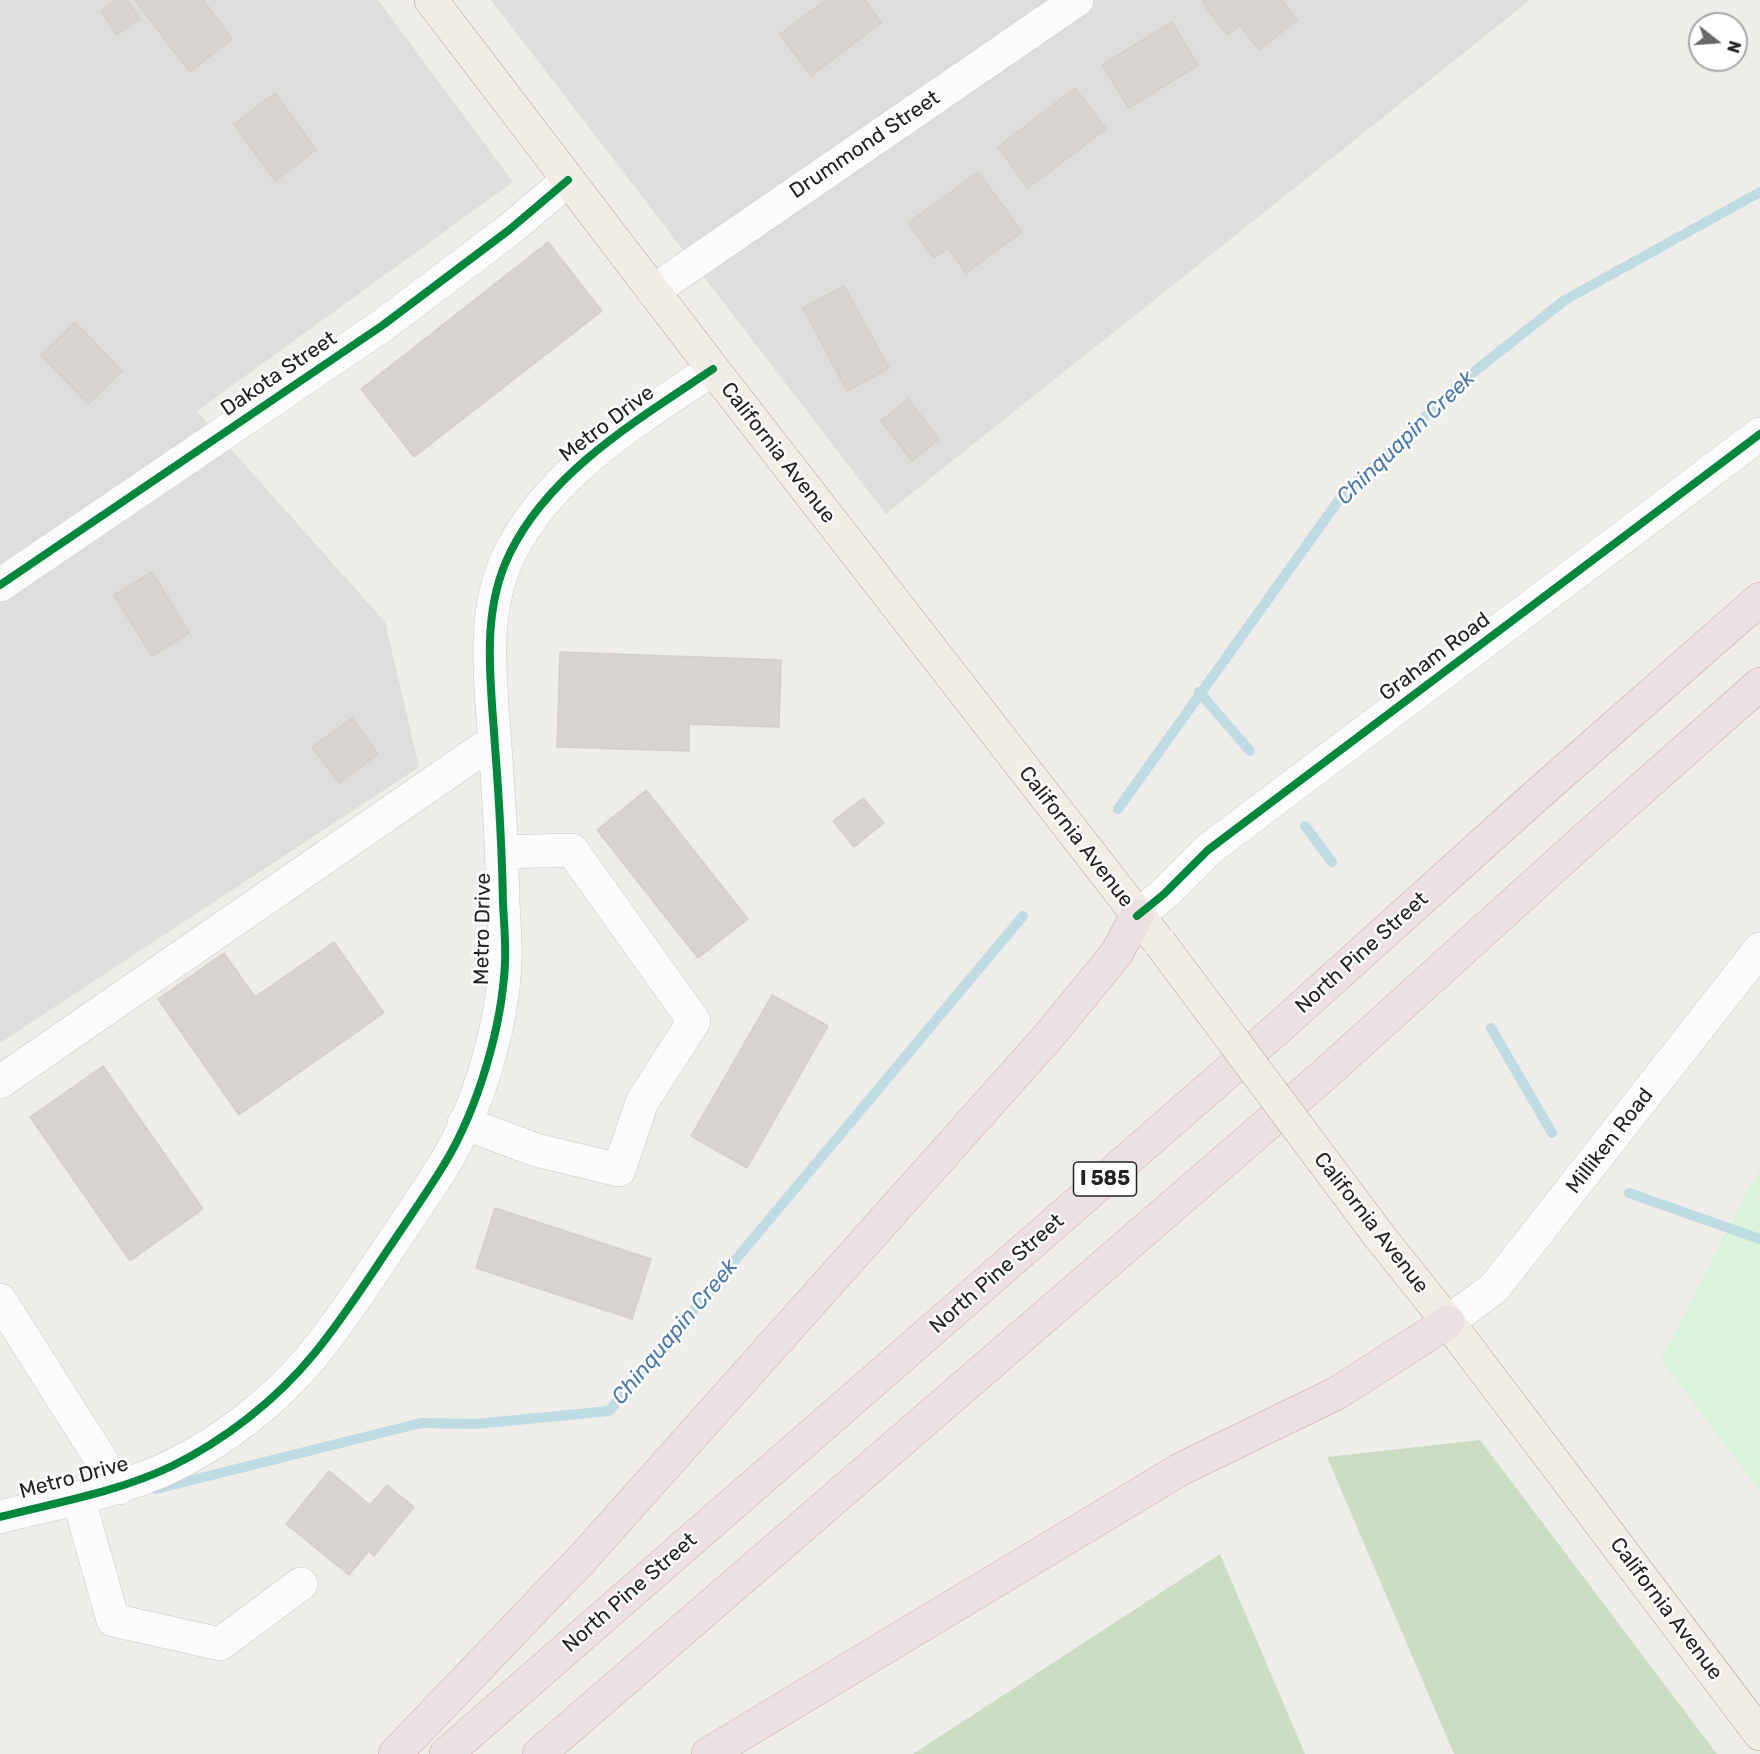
<!DOCTYPE html>
<style>
body{margin:0}
#map{position:relative;width:1760px;height:1754px;overflow:hidden;background:#f0eeeb;font-family:Rubik,sans-serif}
canvas{display:block}
.north{position:absolute;left:1688px;top:12px;width:60px;height:60px;box-sizing:border-box;background:#fff;border:2px solid #a7a7a7;border-radius:50%;rotate:107deg;font-size:16px;font-weight:700;line-height:24px;text-align:center;color:#222}
.north::after{content:'';display:block;margin:auto;width:21px;height:27px;background:#6a6968;clip-path:polygon(50% 0,100% 100%,50% 72%,0 100%)}
</style>
<div id="map">
<canvas width="1760" height="1754"></canvas>
<div class="north">N</div>
</div>
<script>
const g = document.querySelector('canvas').getContext('2d');
g.lineJoin = 'round';
function fill(path, color) { g.fillStyle = color; g.fill(path, 'evenodd'); }
function stroke(path, color, width, dash) { g.strokeStyle = color; g.lineWidth = width; g.lineCap = dash ? 'butt' : 'round'; g.setLineDash(dash || []); g.stroke(path); }
function write(font, color, halo, rows, align = 'center') {
  g.font = font + ' Rubik,sans-serif'; g.lineWidth = 5; g.setLineDash([]); g.textBaseline = 'middle'; g.strokeStyle = halo; g.fillStyle = color; for (const [text, x, y, turn = 0] of rows) {
    g.save(); g.translate(x, y); g.rotate((+turn || 0) * Math.PI / 180); g.textAlign = isNaN(turn) ? turn : align; if (halo) g.strokeText(text, 0, 0); g.fillText(text, 0, 0); g.restore();
  }
}
const residential = new Path2D(`
 M0,0H378L513,182L197,411L385,622L419,767L0,1043Z
 M491,0H1530L886,514Z`);
const forest = new Path2D(`
 M1480,1440L1717,1754H1454L1327,1457Z
 M1220,1554L1305,1754H913Z`);
const park = new Path2D(`
 M1760,1167V1492L1661,1359Z`);
const stream = new Path2D(`
 M1199,692L1250,751
 M1118,809L1341,497L1466,378L1565,300L1760,192
 M1305,826L1332,862
 M1491,1028L1552,1133
 M1629,1193L1760,1239
 M156,1489L421,1423L476,1424L609,1411L1023,916`);
const building = new Path2D(`
 M116,0H127L140,19L117,35L101,11Z
 M135,0H203L232,39L190,72Z
 M826,0H865L881,23L811,76L780,34Z
 M1205,0H1282L1297,20L1259,50L1240,25L1227,35L1202,2Z
 M1172,22L1198,65L1129,108L1102,65Z
 M1075,88L1106,129L1028,188L998,147Z
 M275,93L316,150L275,181L234,124Z
 M978,172L1022,232L966,273L948,248L934,258L908,223Z
 M548,242L602,311L414,457L361,389Z
 M844,286L889,368L847,391L803,308Z
 M75,322L122,371L88,404L41,355Z
 M908,399L939,439L912,461L881,421Z
 M152,572L189,633L152,656L114,595Z
 M560,652L781,660L779,727L689,724V751L557,747Z
 M352,718L378,754L339,783L312,747Z
 M646,790L748,919L698,958L597,830Z
 M863,798L884,823L854,847L833,821Z
 M334,942L384,1013L239,1115L158,999L224,953L255,997Z
 M772,995L828,1026L747,1168L691,1136Z
 M103,1066L203,1209L130,1261L30,1117Z
 M495,1208L651,1259L632,1319L476,1268Z
 M329,1471L370,1505L387,1485L414,1507L374,1556L369,1551L349,1575L286,1524Z`);
const minor = new Path2D(`
 M653,291L1077,0
 M0,585L383,325L509,230L568,180
 M1137,916L1164,894L1208,850L1760,434
 M0,1082L495,740
 M464,1123L536,1150L619,1170L642,1102L694,1021L572,850L502,852
 M0,1300L119,1488
 M1448,1322L1494,1288L1760,949
 M78,1497L113,1620L220,1644L301,1584
 M0,1517C58,1502 118,1492 172,1466C225,1440 276,1400 313,1355C342,1320 366,1282 391,1245C409,1218 428,1191 445,1163C478,1108 502,1027 505,963C506,944 504,923 503,903C502,851 499,798 495,746C491,682 480,613 510,553C550,471 639,419 713,369`);
const major = new Path2D(`
 M431,0L713,369L1155,937
 M1380,1237L1448,1322L1760,1734`);
const highway = new Path2D(`
 M395,1754L582,1559L1048,1037L1116,954L1137,916
 M446,1754L1285,1022L1538,794L1760,599
 M539,1754L1323,1076L1586,838L1760,684
 M708,1754L1181,1469L1337,1393L1448,1322`);
const majorBridge = new Path2D(`
 M1160,943L1380,1237`);
const cycleway = new Path2D(`
 M0,585L383,325L509,230L568,180
 M1137,916L1164,894L1208,850L1760,434
 M0,1517C58,1502 118,1492 172,1466C225,1440 276,1400 313,1355C342,1320 366,1282 391,1245C409,1218 428,1191 445,1163C478,1108 502,1027 505,963C506,944 504,923 503,903C502,851 499,798 495,746C491,682 480,613 510,553C550,471 639,419 713,369`);
const shields = [
 [1105,1179,63]
];
const shieldNames = [
 ["I 585",1105,1179]
];
const streetNames = [
 ["Drummond Street",865,145,-34],
 ["Dakota Street",279,374,-34],
 ["Metro Drive",607,424,-37],
 ["California Avenue",778,453,52],
 ["Graham Road",1435,657,-37],
 ["California Avenue",1076,837,52],
 ["Metro Drive",483,929,-89],
 ["North Pine Street",1362,953,-42],
 ["Milliken Road",1610,1141,-52],
 ["California Avenue",1371,1223,52],
 ["North Pine Street",997,1274,-41],
 ["Metro Drive",74,1478,-15],
 ["North Pine Street",630,1593,-41],
 ["California Avenue",1666,1609,53]
];
const waterNames = [
 ["Chinquapin Creek",1406,438,-44],
 ["Chinquapin Creek",675,1332,-50]
];
fill(residential, '#dfdedc');
fill(forest, '#cbdec1');
fill(park, '#daf5da');
stroke(stream, '#bfdbe3', 10);
fill(building, '#d7d4d2');
stroke(building, '#d3d0cc', 1.5);
stroke(minor, '#c9c8c7', 34);
stroke(major, '#a79c86', 34);
stroke(highway, '#c5a2ac', 34);
stroke(minor, '#fdfcfc', 33);
stroke(major, '#f3ede7', 33);
stroke(highway, '#ece0e2', 33);
stroke(majorBridge, '#a79c86', 34, []);
stroke(majorBridge, '#f3ede7', 33);
stroke(cycleway, '#00873e', 8);
for (const [x, y, w] of shields) { const box = new Path2D(); box.roundRect(x - w / 2, y - 17, w, 34, 4.5); g.fillStyle = '#fff'; g.fill(box); stroke(box, '#222', 1.5); }
write('bold 20px', '#222', null, shieldNames);
write('21px', '#222', '#fff', streetNames);
write('italic 22px', '#4a7aab', '#fff', waterNames);
</script>
